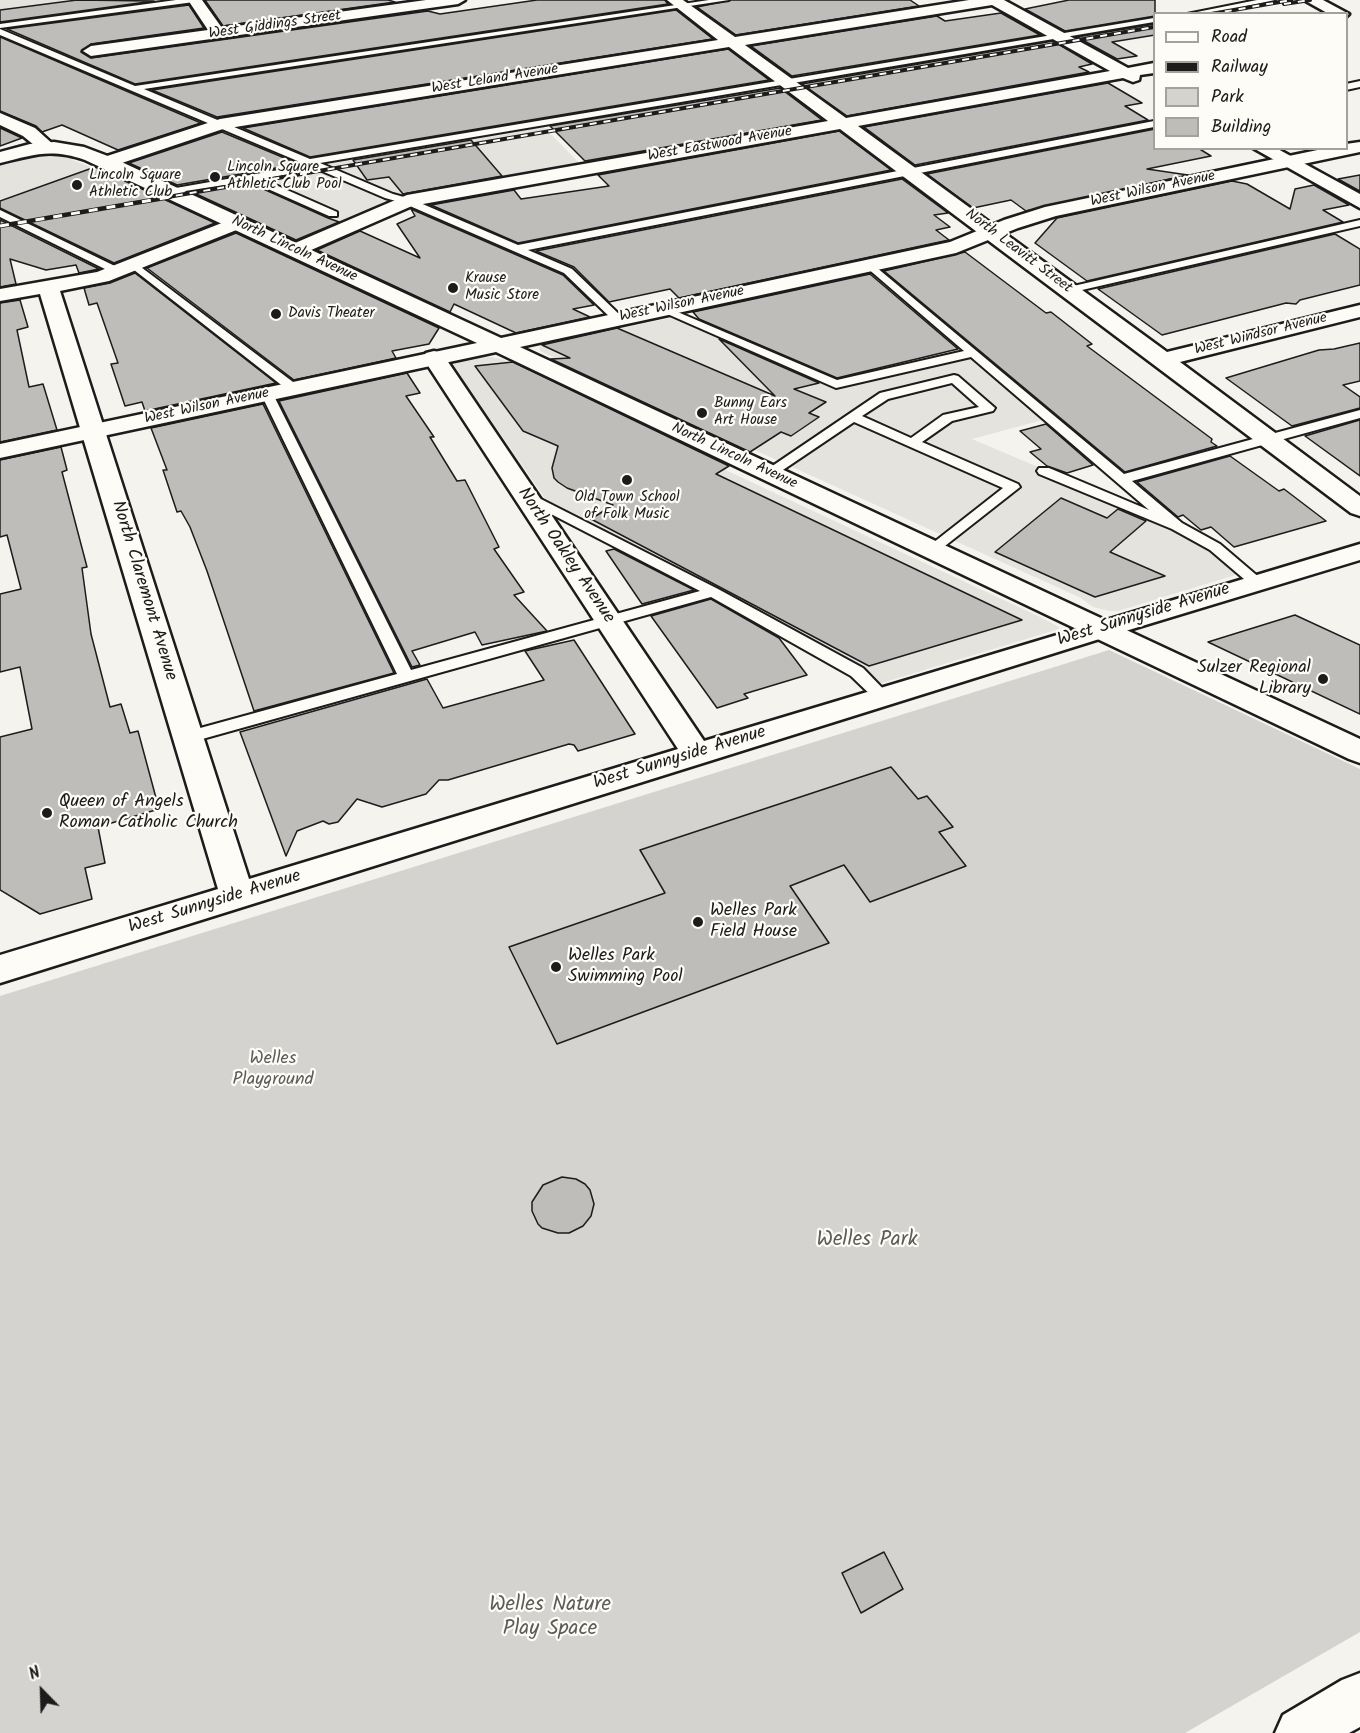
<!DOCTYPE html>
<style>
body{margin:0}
#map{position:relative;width:1360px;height:1733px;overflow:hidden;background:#f4f3ee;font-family:Kalam,sans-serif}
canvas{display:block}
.legend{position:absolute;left:1153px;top:12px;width:195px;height:138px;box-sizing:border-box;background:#fdfcf7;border:2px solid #a3a29f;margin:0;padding:8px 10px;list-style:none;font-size:18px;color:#1c1c1c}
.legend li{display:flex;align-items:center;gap:12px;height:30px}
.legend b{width:30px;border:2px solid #a3a29f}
.north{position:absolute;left:12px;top:1661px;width:60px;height:60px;-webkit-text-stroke:4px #fdfcf7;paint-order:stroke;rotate:337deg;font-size:16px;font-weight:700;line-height:24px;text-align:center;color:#1c1c1c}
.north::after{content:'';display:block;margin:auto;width:21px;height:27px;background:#1c1c1c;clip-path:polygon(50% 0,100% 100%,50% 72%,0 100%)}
</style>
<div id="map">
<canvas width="1360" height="1733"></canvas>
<ul class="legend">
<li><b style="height:8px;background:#fdfcf7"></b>Road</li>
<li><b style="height:8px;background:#1c1c1c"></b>Railway</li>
<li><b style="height:16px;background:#d4d3cf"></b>Park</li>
<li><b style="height:16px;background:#bebdba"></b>Building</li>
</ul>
<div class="north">N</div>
</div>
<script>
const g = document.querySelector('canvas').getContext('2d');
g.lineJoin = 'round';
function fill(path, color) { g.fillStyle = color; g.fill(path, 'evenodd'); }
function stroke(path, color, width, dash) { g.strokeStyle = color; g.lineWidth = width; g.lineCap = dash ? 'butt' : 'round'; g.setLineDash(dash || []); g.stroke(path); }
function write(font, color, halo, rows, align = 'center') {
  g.font = font + ' Kalam,sans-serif'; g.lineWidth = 4.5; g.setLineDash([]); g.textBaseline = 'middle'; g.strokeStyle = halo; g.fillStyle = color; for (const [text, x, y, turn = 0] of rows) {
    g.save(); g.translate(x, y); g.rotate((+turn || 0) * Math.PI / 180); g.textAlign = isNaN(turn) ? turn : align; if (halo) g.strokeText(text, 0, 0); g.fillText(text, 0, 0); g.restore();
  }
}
const built = new Path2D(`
 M0,0H184L0,26Z
 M540,123L581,165L392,197L354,218L301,240L160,174L146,173L132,167L129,162L220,128L310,162Z
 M49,150L77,157L72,160L115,176L116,179L206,225L108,266L26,225L0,229V162Z
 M670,318L836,384L973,353L1050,418L972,439L1177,526L1245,572L1118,611H1110L1093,607L1081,598L693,422H684L671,417L670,411L540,351V347L543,345Z
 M484,356L502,359L718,460L719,467L1040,617L1059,627V629L872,686L551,507L468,387L457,383L449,367L460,361Z`);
const green = new Path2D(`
 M1109,650L1360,769V1632L1185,1733H0V996Z`);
const building = new Path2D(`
 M77,0L154,1L0,22V10Z
 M205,0H388L395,2L223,26Z
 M537,0H665L668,4L135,84L7,29L189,5L204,28L91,44L81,52L91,58L428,11L440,14Z
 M731,0H910L919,6L736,35L697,7Z
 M1069,0H1155V16L1065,31L1025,9Z
 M676,10L713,39L217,117L152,90Z
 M1001,13L1040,35L792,76L751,46L937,16L945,21Z
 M1155,24V35L1112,42L1137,56L1117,59L1077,37Z
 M0,37L201,123L118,150L62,125L42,132L36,126L0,111Z
 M1053,41L1092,64L1079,67L1089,72L847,116L802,84Z
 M728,49L769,80L310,157L243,128Z
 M1108,83L1142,103L1125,106L1148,120L915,165L864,127Z
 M780,88L822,120L585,161L550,126Z
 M0,128L22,138L0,146Z
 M1155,129V148H1198L1211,156L1147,169L1188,175L1026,211L1011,200L973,208L927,174Z
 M839,131L891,170L518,243L431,205L514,190L521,199L609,186L598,175Z
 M222,132L299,164L177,185L129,163Z
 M471,140L502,176L403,194L389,177L367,180L353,160Z
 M95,167L215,223L114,263L0,208V201Z
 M1360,175V191L1338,179Z
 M902,179L948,213L934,215L950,227L936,230L949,240L679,298L670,289L609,302L574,267L536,251Z
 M1232,181L1247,184L1290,209L1295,189L1314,185L1349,205L1323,210L1343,222L1087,281L1035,243L1057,218Z
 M250,183L328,218L339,222L296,240L192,192Z
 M411,209L563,275L594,305L573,309L590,317L516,333L454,304L450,312L317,250L360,231L420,258L397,224L415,216Z
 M0,220L99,269L79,273L76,265L46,270L10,259L16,284L0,287Z
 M236,233L439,328L429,344L392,351L396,358L294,380L147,268Z
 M1335,234L1360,249V285L1300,300L1296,304L1286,303L1162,335L1098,289Z
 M965,252L1046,313L1051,312L1092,344L1087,346L1212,439L1211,442L1217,446L1125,472L884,271Z
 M135,273L276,383L145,411L142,402L125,406L111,364L118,363L97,303L89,305L84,288L110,283Z
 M870,274L958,349L837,378L699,319L693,312Z
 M20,300L28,327L17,330L29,387L43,384L57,430L0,442V303Z
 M617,328L775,396L719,339L819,383L794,389L826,402L809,413L819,417L791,436L781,432L750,452L551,359L570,358L542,345Z
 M1360,343V381L1343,385L1360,397V408L1292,426L1226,378L1319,350L1334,349Z
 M513,362L729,466L716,474L1022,620L869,666L591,519L613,505L567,488L558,482L554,478L552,468L558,446L523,431L475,366Z
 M407,373L420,393L406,396L434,437H430L457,481L465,480L499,547L494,549L524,592L514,595L547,631L482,645L475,632L412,651L420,665L412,667L279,401Z
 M263,404L394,673L254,711L207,571L190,527L181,511L177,512L163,470H167L151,428Z
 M1360,420V476L1305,436Z
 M1046,424L1093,465L1067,473L1047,466L1030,452L1041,449L1020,431Z
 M61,447L67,470L62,472L87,567L82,568L91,634L110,707L121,704L130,733L138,731L159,809L98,827L105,863L85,868L92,899L40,914L0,890V737L32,729L20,667L0,672V594L21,589L7,535L0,537V460Z
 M1230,456L1279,491L1284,489L1326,521L1234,547L1211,527L1201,530L1183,515L1178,517L1137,482Z
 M1061,498L1107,518L1118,509L1146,521L1110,552L1165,576L1095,597L995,552Z
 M614,549L694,590L642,604L606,551Z
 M711,599L779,638L807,675L744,694L748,698L717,708L651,616Z
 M1295,615L1360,645V714L1208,642Z
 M574,640L635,734L578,751L574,745L569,744L448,780H439L426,794L382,807L357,799L338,822L329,824L323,821L297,831L286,856L240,732L427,679L443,708L544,680L525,651Z
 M891,767L918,799L927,796L953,827L939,832L966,866L870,902L844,865L790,886L829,943L557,1044L509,947L665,893L640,850Z
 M562,1177L576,1179L585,1184L590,1190L594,1204L591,1216L583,1226L569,1233H558L542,1228L538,1224L532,1211V1202L543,1185Z
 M884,1552L903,1589L861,1613L842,1573Z`);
const lane = new Path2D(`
 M176,0H198L194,2L0,28V24Z
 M709,0H729L144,89L310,159L1154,18V22L320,163L393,194L411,199L518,245L1154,121V127L528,250L572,269L622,317L624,319L618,323L614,321L564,273L403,203L385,198L317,169L262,179L337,212V216H329L250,181L166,194L165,192L170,189L307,165L0,35V29L135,86Z
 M1257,0H1275L1208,14H1187Z
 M1360,81V87L1346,90V84Z
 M0,210L121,269L123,271L121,273H113L0,217Z
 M1360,220V226L1069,293L1063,290L1069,287Z
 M133,261L297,385L299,388L297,391H289L129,266V262Z
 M870,262L1124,474L1360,410V418L1132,481L1182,523L1220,544L1261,579L1263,582L1261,585H1251L1210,550L1172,529L1039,474L1037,471L1039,468H1049L1149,510L971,357L836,388L656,309L662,306L666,307L837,380L964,351L866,267V263Z
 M954,375L958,376L995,408L993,411L952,421L922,442L1018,484L1020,487L936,553L931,554L924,550L1003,488L854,422L774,476L769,477L762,473L880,393ZM952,383L979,407L943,415L911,438L862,416L888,399Z
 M267,390L273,394L411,670L700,591L520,498L518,495L520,492L525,491L718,589L863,668L891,697L889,701H877L851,676L711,597L188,743L182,741L180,737L182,733L397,674L261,394Z`);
const street = new Path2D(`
 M188,0H202L222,28L426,0H465L458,4L91,56L83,51L91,46L208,30Z
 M667,0H683L735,37L969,0H1004L1128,68L1154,63V73L1140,75L1139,80L1133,82L1123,78L858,126L1167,352L1360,305V317L1180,362L1360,496V516L1351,513L840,129L412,206L302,254H288L285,250L288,246L407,195L828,121L729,47L223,129L113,166H101L98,162L101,158L220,119L718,40ZM992,5L1110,71L846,118L745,45Z
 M1304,0H1323L1349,14L1346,17V14H1329Z
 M0,113L35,128L55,146L52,150H40L23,136L0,125Z
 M1253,148H1276L1360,194V208Z
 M237,217L244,219L247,223L244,227L109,281L60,291L249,879L678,749L423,358L426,353L434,351L442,353L704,741L1360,544V560L1109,636L0,983V955L218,889L40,294L0,301V289L97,272Z`);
const secondary = new Path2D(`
 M54,142L84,147L113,158L501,338L950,242L1004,220L1045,207L1327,148H1346V144L1360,142V152L1056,216L1018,228L956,253L520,347L1360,739V763L1349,759L496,352L0,458V444L477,343L85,160C50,148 33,155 0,163V152L30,144Z
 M1360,1673V1727L1349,1733H1275L1283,1715L1342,1680Z`);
const railFar1 = new Path2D(`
 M1284,4L1310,0
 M1211,14L1291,0
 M162,198L1154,27`);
const rail = new Path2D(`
 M0,226L170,197`);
const markers = [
 [215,177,6,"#1c1c1c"],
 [77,185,6,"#1c1c1c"],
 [453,288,6,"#1c1c1c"],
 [276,314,6,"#1c1c1c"],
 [702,413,6,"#1c1c1c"],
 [627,480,6,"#1c1c1c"],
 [1323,679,6,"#1c1c1c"],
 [47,813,6,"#1c1c1c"],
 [698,922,6,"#1c1c1c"],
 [556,967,6,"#1c1c1c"]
];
const farStreetnames = [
 ["West Giddings Street",275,26,-8],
 ["West Leland Avenue",495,80,-9],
 ["West Eastwood Avenue",720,145,-10],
 ["West Wilson Avenue",1153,190,-12],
 ["North Lincoln Avenue",294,250,25],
 ["North Leavitt Street",1018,252,37],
 ["West Wilson Avenue",682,305,-12],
 ["West Windsor Avenue",1261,335,-14],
 ["West Wilson Avenue",207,407,-12],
 ["North Lincoln Avenue",734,457,25]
];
const farPoinames = [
 ["Lincoln Square",227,168],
 ["Athletic Club Pool",227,185],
 ["Lincoln Square",89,176],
 ["Athletic Club",89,193],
 ["Krause",465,279],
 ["Music Store",465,296],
 ["Davis Theater",288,314],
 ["Bunny Ears",714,404],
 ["Art House",714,421],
 ["Old Town School",627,498,"center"],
 ["of Folk Music",627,515,"center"]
];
const streetNames = [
 ["North Oakley Avenue",565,556,56],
 ["North Claremont Avenue",143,591,73],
 ["West Sunnyside Avenue",1144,616,-17],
 ["West Sunnyside Avenue",680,759,-17],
 ["West Sunnyside Avenue",215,903,-17]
];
const poiNames = [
 ["Sulzer Regional",1311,669,"right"],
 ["Library",1311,690,"right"],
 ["Queen of Angels",59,803],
 ["Roman Catholic Church",59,824],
 ["Welles Park",710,912],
 ["Field House",710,933],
 ["Welles Park",568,957],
 ["Swimming Pool",568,978]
];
const parkNames = [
 ["Welles",273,1060],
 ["Playground",273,1081]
];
const nearParknames = [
 ["Welles Park",867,1241],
 ["Welles Nature",550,1606],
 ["Play Space",550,1630]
];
fill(built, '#e4e3de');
fill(green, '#d4d3cf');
fill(building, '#bebdba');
stroke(building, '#1c1c1c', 1.5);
stroke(lane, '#1c1c1c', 4);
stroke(street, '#1c1c1c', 5);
stroke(secondary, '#1c1c1c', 5);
fill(lane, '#fdfcf7');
fill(street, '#fdfcf7');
fill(secondary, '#fdfcf7');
stroke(railFar1, '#1c1c1c', 4);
stroke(rail, '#1c1c1c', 4.5);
stroke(railFar1, '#fdfcf7', 2, [7]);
stroke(rail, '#fdfcf7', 3, [9]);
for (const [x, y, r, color] of markers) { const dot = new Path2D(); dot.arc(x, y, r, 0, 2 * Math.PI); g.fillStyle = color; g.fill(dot); stroke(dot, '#fdfcf7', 2); }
write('15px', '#1c1c1c', '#fdfcf7', farStreetnames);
write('15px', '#1c1c1c', '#fdfcf7', farPoinames, 'left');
write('18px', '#1c1c1c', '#fdfcf7', streetNames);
write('18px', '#1c1c1c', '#fdfcf7', poiNames, 'left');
write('18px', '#5c5c5b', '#fdfcf7', parkNames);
write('21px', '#5c5c5b', '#fdfcf7', nearParknames);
</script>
